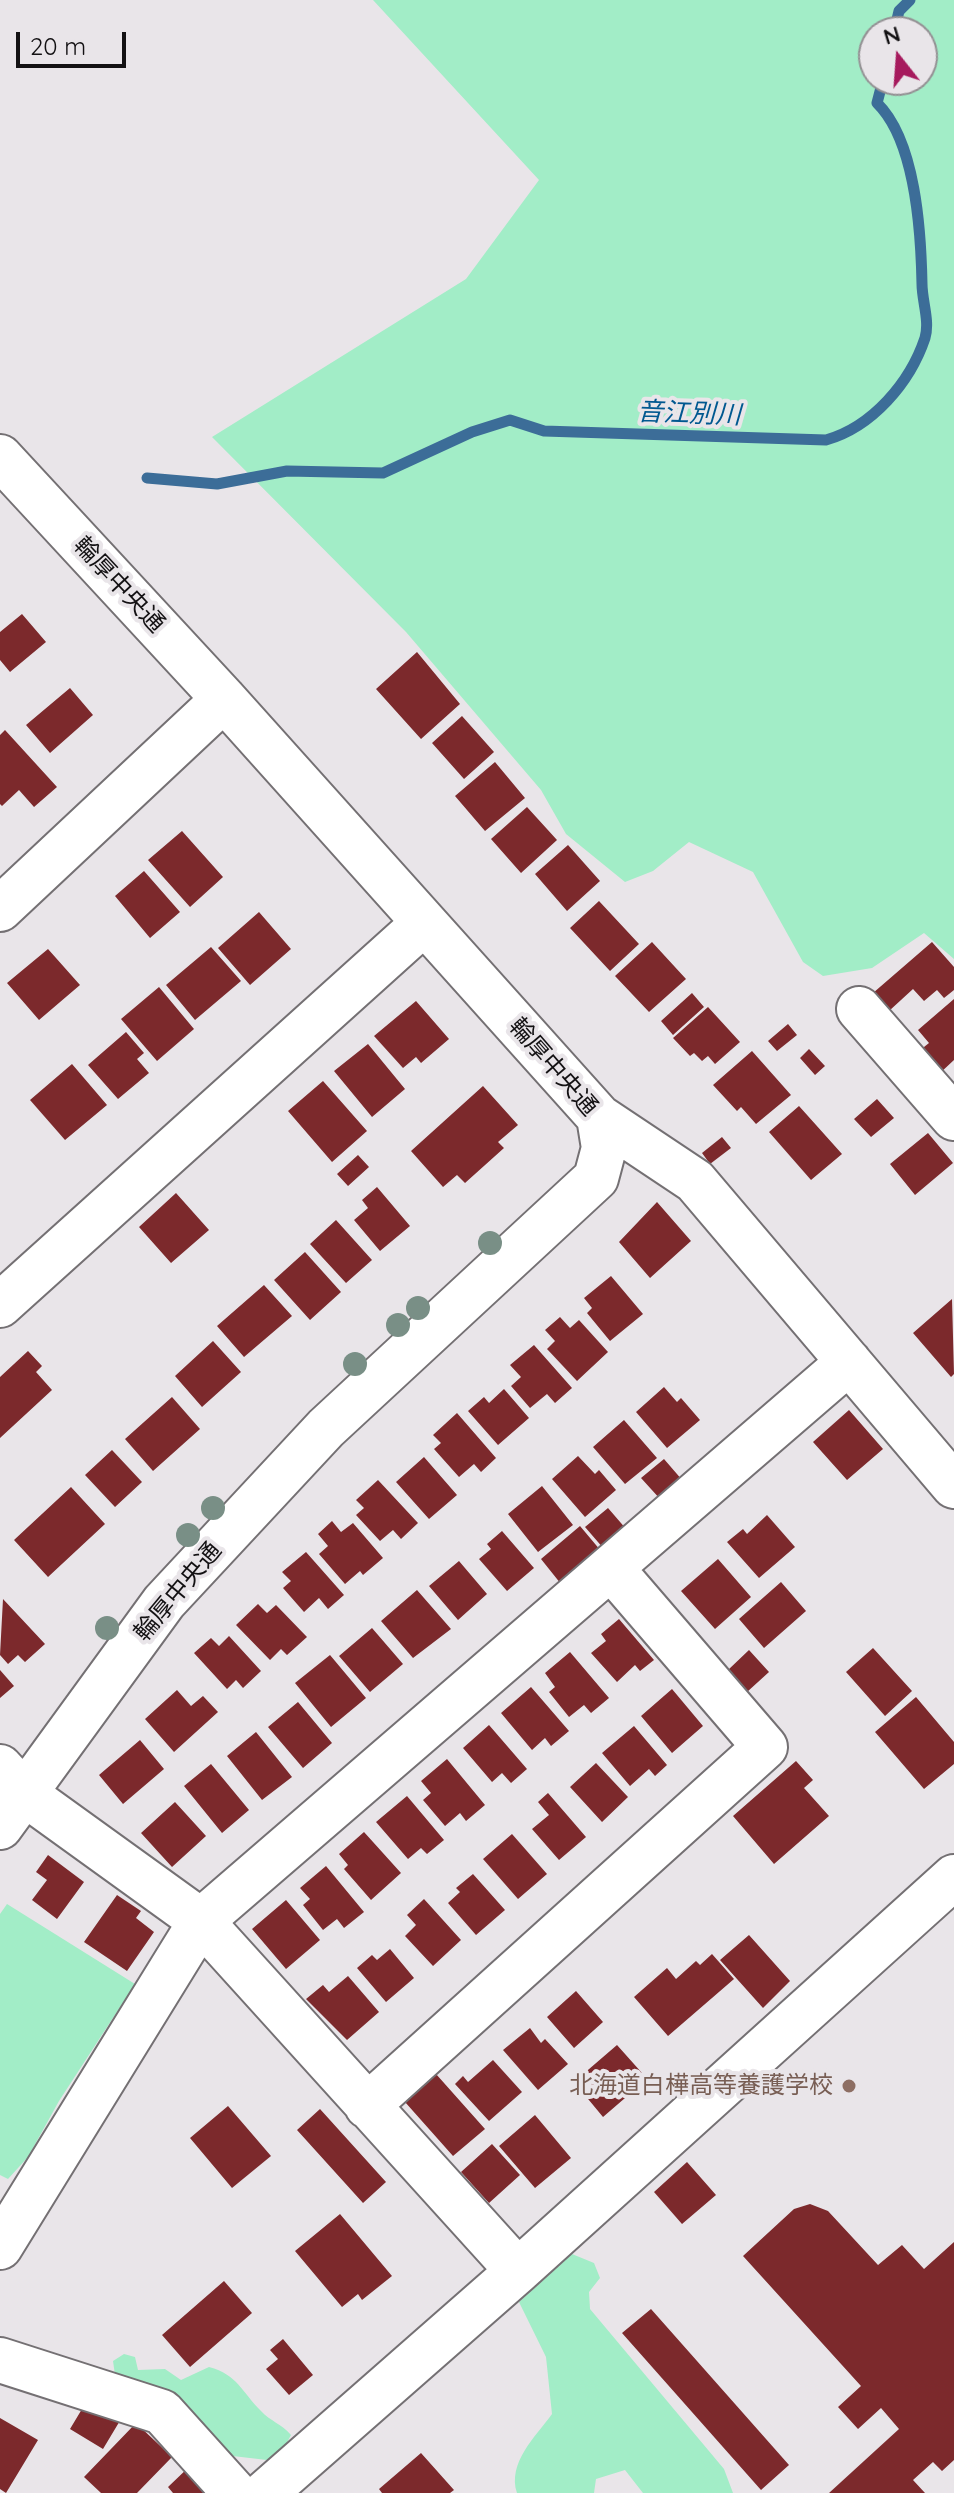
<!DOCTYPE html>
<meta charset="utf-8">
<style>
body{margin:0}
#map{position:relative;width:954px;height:2493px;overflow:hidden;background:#e9e5e9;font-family:Quicksand,sans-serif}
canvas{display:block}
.north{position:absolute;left:858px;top:16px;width:80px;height:80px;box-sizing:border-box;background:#e9e5e9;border:2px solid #939093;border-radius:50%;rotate:343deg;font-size:22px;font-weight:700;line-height:32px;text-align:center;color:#131113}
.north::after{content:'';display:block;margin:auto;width:28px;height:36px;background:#a61a5d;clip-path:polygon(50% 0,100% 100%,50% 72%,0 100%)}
.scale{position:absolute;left:16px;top:32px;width:110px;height:36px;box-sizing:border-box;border:4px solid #131113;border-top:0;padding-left:10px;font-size:24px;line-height:28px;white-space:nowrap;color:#131113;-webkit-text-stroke:6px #e9e5e9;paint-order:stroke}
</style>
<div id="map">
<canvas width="954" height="2493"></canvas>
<div class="north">N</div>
<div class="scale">20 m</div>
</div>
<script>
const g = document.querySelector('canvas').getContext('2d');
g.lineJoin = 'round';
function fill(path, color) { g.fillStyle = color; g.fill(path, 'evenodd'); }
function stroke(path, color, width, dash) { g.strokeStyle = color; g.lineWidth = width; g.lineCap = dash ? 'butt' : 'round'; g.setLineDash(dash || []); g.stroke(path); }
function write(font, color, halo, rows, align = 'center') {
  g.font = font + ' Quicksand,"Noto Sans JP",sans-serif'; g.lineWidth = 8; g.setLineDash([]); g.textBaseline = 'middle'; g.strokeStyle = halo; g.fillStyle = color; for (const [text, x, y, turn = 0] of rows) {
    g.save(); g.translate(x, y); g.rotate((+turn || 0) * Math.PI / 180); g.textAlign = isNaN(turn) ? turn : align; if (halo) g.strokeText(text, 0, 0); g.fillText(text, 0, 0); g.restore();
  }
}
const green = new Path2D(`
 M373,0H954V959L924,933L872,968L823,976L803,962L753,872L689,842L653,871L625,882L566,834L541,790L406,632L212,437L466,279L539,180ZM874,32H922V80H874Z
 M7,1904L135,1984L59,2101L28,2157L8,2179L0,2175V1914Z
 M572,2254L594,2263L600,2278L589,2292L590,2309L724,2469L733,2493H643L625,2470L596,2479L594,2493H517C507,2463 536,2436 552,2414L546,2357L519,2302Z
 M124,2354L135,2357L138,2370L165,2369L181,2380L209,2367C238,2375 241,2391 261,2411C270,2421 282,2424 291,2435L284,2448L267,2460L224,2455L116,2382L113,2361Z`);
const stream = new Path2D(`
 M894,32L899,11L910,0
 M147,478L217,484L287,471L383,473L472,432L510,420L544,431L826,440C872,427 910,383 925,338C930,321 922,301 922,284C921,232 916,141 877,103L883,80`);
const building = new Path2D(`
 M22,614L46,642L10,672L0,660V632Z
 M417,652L460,704L421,739L376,689Z
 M70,688L93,715L50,753L26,725Z
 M462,716L494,752L464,779L432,743Z
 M5,730L57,787L34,807L19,790L2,806L0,804V735Z
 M495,762L525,798L485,831L455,796Z
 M527,807L557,840L521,873L491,839Z
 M182,831L223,877L190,907L148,860Z
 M568,845L600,881L567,911L535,874Z
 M144,871L180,912L150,938L115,896Z
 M599,901L639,944L610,971L570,928Z
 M259,912L291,949L250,985L218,948Z
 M652,942L686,979L649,1012L615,976Z
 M932,942L954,967V990L944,998L937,990L924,1001L913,989L889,1011L873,993Z
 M211,947L241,981L195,1020L166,985Z
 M48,949L80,985L39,1020L7,983Z
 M159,987L194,1029L157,1061L121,1019Z
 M692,993L704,1007L673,1035L661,1021Z
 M954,999V1060L939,1074L919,1051L929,1043L918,1030Z
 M416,1001L449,1039L421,1063L416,1057L403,1068L374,1036Z
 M708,1007L740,1042L715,1064L708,1056L702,1061L694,1053L690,1056L673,1038Z
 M788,1024L797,1035L777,1051L768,1041Z
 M126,1032L144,1053L137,1059L149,1073L118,1099L88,1065Z
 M368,1044L405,1089L372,1117L334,1071Z
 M809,1049L825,1066L815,1075L800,1058Z
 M752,1051L791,1095L756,1124L741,1107L737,1111L713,1085Z
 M72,1064L107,1105L65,1140L30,1100Z
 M323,1081L367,1131L332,1162L288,1111Z
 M483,1086L518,1125L498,1142L504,1148L465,1183L457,1175L443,1187L411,1151Z
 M877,1099L894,1118L871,1137L854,1119Z
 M799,1106L842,1154L811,1180L769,1132Z
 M928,1133L953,1163L915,1195L890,1164Z
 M722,1137L731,1148L710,1164L702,1153Z
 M358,1155L369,1167L348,1186L337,1174Z
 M377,1187L410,1226L380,1251L354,1220L368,1208L362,1200Z
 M176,1193L209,1230L171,1263L139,1227Z
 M657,1202L691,1241L650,1278L619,1242Z
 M336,1220L372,1260L346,1283L310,1244Z
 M305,1252L341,1292L310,1320L274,1280Z
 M611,1276L643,1314L610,1341L587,1313L592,1308L584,1298Z
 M264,1285L292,1316L244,1357L217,1326Z
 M952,1299L954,1374L951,1377L913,1333Z
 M560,1317L570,1328L579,1320L608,1352L577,1381L547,1349L555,1341L545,1330Z
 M213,1341L241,1372L202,1407L175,1376Z
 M534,1345L572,1388L555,1403L547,1394L530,1408L511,1386L521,1377L510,1365Z
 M28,1351L42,1366L36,1372L52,1390L0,1438V1377Z
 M664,1387L677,1402L681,1398L700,1420L667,1448L636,1412Z
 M504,1389L529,1418L498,1445L468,1411L484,1397L489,1403Z
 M172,1397L200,1429L153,1471L125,1439Z
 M849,1410L883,1449L847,1480L813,1442Z
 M457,1413L496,1458L481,1472L474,1464L459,1477L434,1449L441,1443L433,1435Z
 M624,1420L657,1458L625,1484L593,1447Z
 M112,1450L142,1482L115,1507L85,1475Z
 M578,1456L595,1474L599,1470L616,1490L585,1517L552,1479Z
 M424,1457L457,1495L429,1519L396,1482Z
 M664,1459L683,1481L661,1500L641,1478Z
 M378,1480L418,1523L401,1539L393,1530L380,1541L356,1515L364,1508L356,1500Z
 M542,1486L573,1525L538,1552L508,1514Z
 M71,1487L105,1524L48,1577L14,1540Z
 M608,1508L627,1530L604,1549L585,1527Z
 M767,1515L795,1547L759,1578L727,1542L743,1529L747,1534Z
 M332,1521L341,1532L353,1523L383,1558L363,1575L360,1571L345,1584L319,1554L328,1546L318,1534Z
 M580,1526L601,1551L561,1584L541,1559Z
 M502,1531L534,1568L507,1591L479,1559L491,1549L487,1544Z
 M306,1552L344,1595L328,1609L319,1598L304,1612L283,1588L291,1581L282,1572Z
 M718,1559L751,1597L715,1629L681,1591Z
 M459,1561L487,1594L458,1620L429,1586Z
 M781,1582L806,1611L764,1648L739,1619Z
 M417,1590L451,1629L413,1658L381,1621Z
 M3,1599L45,1644L25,1662L18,1655L8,1664L0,1655Z
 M258,1604L267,1613L276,1605L307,1637L287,1655L281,1649L270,1660L236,1625Z
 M619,1619L654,1660L640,1671L635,1665L617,1682L591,1653L606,1641L601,1634Z
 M372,1628L403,1664L370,1692L339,1656Z
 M229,1636L261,1671L243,1688L236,1680L227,1689L194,1653L211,1638L219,1646Z
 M873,1648L912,1691L885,1716L846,1672Z
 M749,1650L769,1672L747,1692L728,1670Z
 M570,1652L609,1698L591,1713L584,1705L569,1717L549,1692L555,1687L545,1673Z
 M330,1655L366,1698L331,1727L295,1683Z
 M0,1670L14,1686L0,1698Z
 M531,1687L569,1731L551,1746L545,1738L532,1750L501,1713Z
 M672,1689L703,1726L672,1753L641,1716Z
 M177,1690L191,1706L203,1696L218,1712L174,1752L145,1719Z
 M916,1697L954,1742V1764L924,1789L875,1732Z
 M298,1702L332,1743L303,1768L268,1727Z
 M489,1725L527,1769L511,1783L502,1773L492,1782L463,1748Z
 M634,1726L667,1765L655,1776L649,1769L630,1786L602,1753Z
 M256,1732L292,1777L262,1800L227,1756Z
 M140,1740L164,1769L123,1804L99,1775Z
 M447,1759L485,1805L466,1821L460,1813L445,1826L423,1800L431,1793L421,1781Z
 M796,1761L813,1780L804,1788L829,1816L774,1864L733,1816Z
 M596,1763L628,1797L602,1822L570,1787Z
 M211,1764L249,1810L222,1833L184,1786Z
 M548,1793L586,1837L559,1860L532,1829L549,1815L538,1802Z
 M407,1796L444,1840L427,1854L421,1848L408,1859L376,1822Z
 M175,1802L206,1836L172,1867L141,1833Z
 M364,1832L401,1873L371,1900L344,1869L348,1865L339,1854Z
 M512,1834L547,1874L518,1899L483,1859Z
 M48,1855L84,1882L57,1919L32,1900L47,1880L36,1872Z
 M326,1866L364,1912L344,1928L337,1919L323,1930L303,1905L310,1899L300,1888Z
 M473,1874L505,1910L476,1935L448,1903L460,1892L456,1888Z
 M117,1895L141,1911L136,1918L154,1932L127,1971L84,1942Z
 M424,1899L461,1940L433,1966L405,1936L416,1925L407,1915Z
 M286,1900L320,1940L286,1969L252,1929Z
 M749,1935L790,1981L763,2008L720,1960Z
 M390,1949L414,1978L386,2002L357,1968L372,1955L377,1960Z
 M712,1954L734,1979L668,2036L634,1997L667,1968L676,1979L696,1961L700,1965Z
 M348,1976L379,2012L347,2040L306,1999L323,1985L329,1992Z
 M576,1991L603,2022L574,2048L547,2017Z
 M530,2028L541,2043L545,2039L568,2064L538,2090L503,2050Z
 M617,2045L642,2073L627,2086L632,2092L603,2117L574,2082Z
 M493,2060L522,2092L489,2121L455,2084L463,2076L468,2082Z
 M436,2074L485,2129L453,2156L405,2102Z
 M228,2106L271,2156L232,2188L190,2138Z
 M320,2109L386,2182L363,2203L297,2130Z
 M535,2115L571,2158L535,2188L499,2146Z
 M492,2144L520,2175L489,2203L461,2172Z
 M687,2162L716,2195L682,2224L654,2192Z
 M810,2204L828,2211L878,2265L902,2245L924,2269L954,2242V2460L942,2471L933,2462L913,2480L925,2493H829L899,2429L881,2408L858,2429L838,2407L861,2386L743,2256L794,2209Z
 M340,2214L392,2276L362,2300L358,2294L342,2307L295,2251Z
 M224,2281L252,2313L190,2367L162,2335Z
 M651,2309L789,2465L761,2490L622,2333Z
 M283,2339L313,2375L289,2395L266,2369L278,2359L270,2350Z
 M88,2399L121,2419L103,2449L70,2429Z
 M0,2418L38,2440L6,2493L0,2489Z
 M136,2423L172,2457L137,2493H101L84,2477Z
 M421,2453L454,2490L450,2493H382L379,2489Z
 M191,2465L218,2493H173L168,2487Z`);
const minor = new Path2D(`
 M0,457L224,699L599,1117L604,1148L596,1178L326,1428L164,1602L0,1827
 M0,909L224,699
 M859,1009L954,1118
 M599,1117L695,1181L954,1486
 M0,1305L424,923
 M0,1767L25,1794L201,1921L518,2271
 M367,2106L765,1747L611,1568
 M0,2247L201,1921L849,1362
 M0,2360L162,2412L235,2493
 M265,2493L518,2271L954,1877`);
const trees = [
 [490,1243],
 [418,1308],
 [398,1325],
 [355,1364],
 [213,1508],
 [188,1535],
 [107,1628]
];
const markers = [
 [849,2086,8,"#8d6e63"]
];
const streetNames = [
 ["輪厚中央通",119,585,47],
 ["輪厚中央通",553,1067,49],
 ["輪厚中央通",178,1592,-50]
];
const educationNames = [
 ["北海道白樺高等養護学校",833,2086]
];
const waterNames = [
 ["音江別川",689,414,2]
];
fill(green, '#a2edc7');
stroke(stream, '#3c6d98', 11);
fill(building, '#7c292c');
stroke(minor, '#747073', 48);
stroke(minor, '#fff', 44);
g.fillStyle = '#798f86';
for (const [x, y] of trees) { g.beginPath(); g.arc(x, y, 12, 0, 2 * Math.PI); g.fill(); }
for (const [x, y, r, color] of markers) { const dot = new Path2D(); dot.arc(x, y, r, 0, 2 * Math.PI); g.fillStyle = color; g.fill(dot); stroke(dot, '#e9e5e9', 3); }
write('24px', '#131113', '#e9e5e9', streetNames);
write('24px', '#785e54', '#e9e5e9', educationNames, 'right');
write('italic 26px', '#005890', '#e9e5e9', waterNames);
</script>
